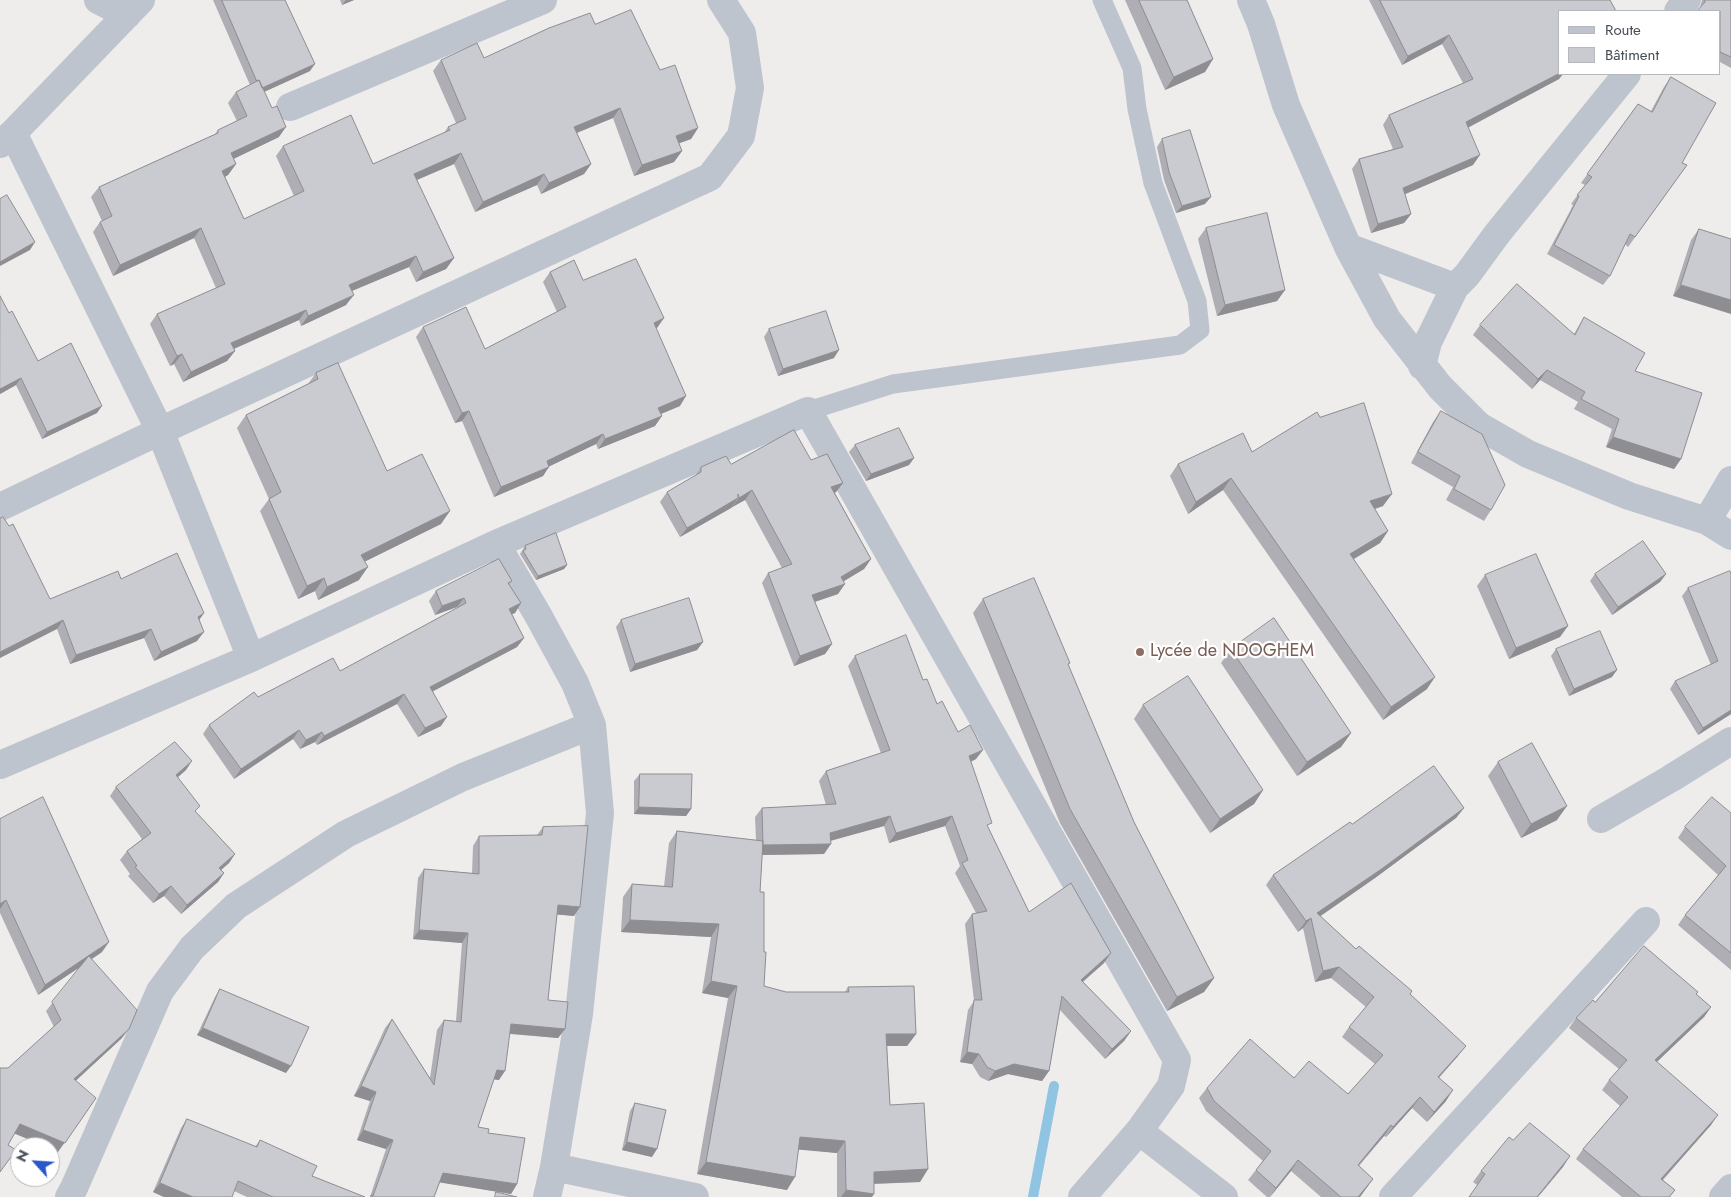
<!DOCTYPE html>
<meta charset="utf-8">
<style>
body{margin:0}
#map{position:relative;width:1731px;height:1197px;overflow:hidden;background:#efecec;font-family:Jost,sans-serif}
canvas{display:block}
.legend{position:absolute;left:1558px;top:10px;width:162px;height:65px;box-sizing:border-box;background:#fff;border:1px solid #b5b8bc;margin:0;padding:6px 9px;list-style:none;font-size:15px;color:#464d57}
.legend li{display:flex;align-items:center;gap:10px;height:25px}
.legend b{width:25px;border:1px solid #b5b8bc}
.north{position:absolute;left:10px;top:1137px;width:50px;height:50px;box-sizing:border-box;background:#fff;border:1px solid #b5b8bc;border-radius:50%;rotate:296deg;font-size:14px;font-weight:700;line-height:20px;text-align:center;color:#464d57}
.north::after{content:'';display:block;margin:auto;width:18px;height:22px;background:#2a58cb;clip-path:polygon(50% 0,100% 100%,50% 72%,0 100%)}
</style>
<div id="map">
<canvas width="1731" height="1197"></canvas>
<ul class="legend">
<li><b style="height:6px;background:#bec4cd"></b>Route</li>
<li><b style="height:14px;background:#cacad1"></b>Bâtiment</li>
</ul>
<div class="north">N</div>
</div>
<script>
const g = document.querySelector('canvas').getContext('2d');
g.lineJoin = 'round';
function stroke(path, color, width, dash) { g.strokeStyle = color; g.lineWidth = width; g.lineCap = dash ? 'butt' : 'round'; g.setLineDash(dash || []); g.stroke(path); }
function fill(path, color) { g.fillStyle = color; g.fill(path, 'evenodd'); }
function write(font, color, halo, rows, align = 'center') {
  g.font = font + ' Jost,sans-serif'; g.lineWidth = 4.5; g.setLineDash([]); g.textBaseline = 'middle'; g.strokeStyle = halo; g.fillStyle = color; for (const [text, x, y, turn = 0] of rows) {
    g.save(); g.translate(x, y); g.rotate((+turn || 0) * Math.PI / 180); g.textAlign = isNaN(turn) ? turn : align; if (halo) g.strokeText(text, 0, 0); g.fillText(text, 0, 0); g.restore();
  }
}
const stream = new Path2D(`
 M1033,1197L1054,1086`);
const service = new Path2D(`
 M808,411L893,384L1180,345L1200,330L1197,301L1153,183L1137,109L1132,68L1102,0`);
const minor = new Path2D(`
 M98,0L127,15
 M1251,0L1261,24L1286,105L1348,247L1387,319L1440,387L1479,426L1528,454L1629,496L1707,521L1731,536
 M1678,11L1687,0
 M290,107L543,0
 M13,133L160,431L251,658
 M0,144L13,133L141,0
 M1348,247L1455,287L1467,275L1497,234L1627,74
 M1422,366L1428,342L1455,287
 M0,507L160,431L710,177L741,136L750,88L742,33L721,0
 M1707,521L1731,480
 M496,544L538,615L575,683L592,725L600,813L579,1014L554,1167L547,1197
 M0,765L251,658L496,544L808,411L1177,1060L1171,1086L1139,1131L1224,1197
 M1601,819L1670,779L1731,741
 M554,1167L695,1197
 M69,1197L74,1188L160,991L192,948L236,906L346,834L463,777L592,725
 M1082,1197L1139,1131
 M1393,1197L1646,921
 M1723,1197L1731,1188`);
const wall = new Path2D(`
 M213,0H285L310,71L264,92L279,137L233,159L236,164L228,175L225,177L244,219L294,196L276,156L283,146L373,164L444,133L448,127L456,123L433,71L441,60L484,58L595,24L660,70L698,128L691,139L679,143L682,151L674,162L634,176L613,118L577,133L591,164L584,174L541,194L537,185L475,212L454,164L417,180L454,258L446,269L416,282L409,267L352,291L346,305L301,326L299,320L234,349L235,351L227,361L183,382L174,364L170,366L150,324L157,314L216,288L194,238L113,276L93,232L100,222L102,221L91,197L99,187L215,134L218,130L237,121L228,103L236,92L250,85Z
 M340,0H354L342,5Z
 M1125,0H1187L1213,59L1205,72L1165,90Z
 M1369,0H1610L1560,11V74H1563L1559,79L1468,127L1473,165L1405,194L1411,214L1404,223L1371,233L1352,169L1359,159L1393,149L1383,125L1389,115L1463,83L1442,44L1402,65Z
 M1702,0H1731V68L1720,62V11L1700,8Z
 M1671,77L1682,163L1687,165L1628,247L1625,244L1610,276L1603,285L1547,254L1569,213L1573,205L1571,204L1585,185L1581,183L1638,104L1651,111L1664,87Z
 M1162,139L1205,204L1176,213L1164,180L1157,147Z
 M1206,228L1285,290L1277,301L1217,316L1198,239Z
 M1699,229L1731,239L1673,296L1691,240Z
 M550,272L583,280L664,318L656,328L680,406L661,414L655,426L598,449L596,444L549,466L543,476L494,497L462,421L455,423L416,337L423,327L485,349L557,312L543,282Z
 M0,296L9,313L38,361L97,413L42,439L16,385L0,394Z
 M1584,317L1635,371L1681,459L1674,469L1606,447L1612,429L1574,409L1578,402L1540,380L1532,389L1473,335L1480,325L1574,334Z
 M769,329L834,358L778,376L764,337Z
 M316,373L387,471L441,524L365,561L359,580L318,600L315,591L298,599L260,511L269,499L237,428L246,415L308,384Z
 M1441,411L1491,510L1484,521L1446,500L1453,487L1411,463L1433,422Z
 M1320,417L1383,506L1375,509L1388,531L1380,543L1354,559L1427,689L1383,720L1223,490L1188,514L1170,476L1178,464L1252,452Z
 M855,445L914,458L909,465L866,481L849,452Z
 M811,460L843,483L836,492L835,493L871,559L864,569L844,581L838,594L815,602L832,644L825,654L794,666L762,583L768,573L782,568L745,500L680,537L660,502L667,492L695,476L701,467L731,464Z
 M525,546L567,565L564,569L536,580L520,554Z
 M1595,574H1666L1660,582L1612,615L1590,581Z
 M1731,574V714L1698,735L1670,689L1675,681L1711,665L1682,596L1688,588Z
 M1485,575L1560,637L1509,659L1477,586Z
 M121,579L204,613L199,620L197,641L154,661L144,638L70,664L57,629L50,599Z
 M512,581L509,585L521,603L515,613L512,614L524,638L517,647L433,691L441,726L418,737L397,704L317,745L315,742L300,749L293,739L234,779L203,734L209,725L258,697L340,671L458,608L457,607L435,615L429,601L436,591Z
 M983,599L1070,663L1068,665L1134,822L1214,978L1204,992L1167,1011L1060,823L973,613Z
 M621,620L703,642L697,650L630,672L616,627Z
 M1231,649L1351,733L1341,747L1297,776L1221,663Z
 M1556,649L1612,677L1569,696L1551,656Z
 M855,656L923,680L937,704L958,732L976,759L971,762L988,828L1029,912L1104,963L1083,982L1131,1031L1124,1041L1105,1059L1060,1010L1049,1071L1042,1081L1008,1074L988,1081L980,1077L972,1064L960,1062L968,1010L974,1001L965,924L972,914L976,913L955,873L960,866L945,826L889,843L884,826L831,840L824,854L762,855L760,892L764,952V986L786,992H845L848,987L916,1034L907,1046H887L890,1105L928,1169L920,1182L874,1184L872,1197H837V1153L799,1149L787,1190L697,1174L728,998L702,993L711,937L621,932L623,897L632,884L664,886L669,843L677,831L756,840L755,817L762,808L826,805L819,781L826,771L881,753L848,666Z
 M1143,705L1263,790L1254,804L1210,833L1134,719Z
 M1498,762L1557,820L1521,838L1488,776Z
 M186,770L178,777L196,812L235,854L229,863L221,870L224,873L218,882L181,914L164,896L153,903L128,876L130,874L120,860L127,851L142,839L110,796L116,787Z
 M640,774L691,809L686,816L634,814V781Z
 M1464,808L1456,818L1375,878L1320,916L1356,949L1410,994L1458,1056L1439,1078L1446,1101L1427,1122L1412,1108L1386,1137L1384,1136L1359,1166L1373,1179L1360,1197H1321L1291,1171L1270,1197H1267L1248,1180L1263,1161L1206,1111L1199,1098L1207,1088L1294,1078L1348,1094L1375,1064L1342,1037L1349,1027L1366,1007L1331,978L1315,982L1303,928L1298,932L1266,885L1273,875L1352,824Z
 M1731,813V970L1678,925L1685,915L1718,875L1678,838L1685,827Z
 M0,819L102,952L92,959L122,1038L76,1080L58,1152L15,1133L8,1145L0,1172L8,1068L54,1027L46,1011L82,966L38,995L0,913Z
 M543,827L574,916L557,914L548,1000L565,1029L558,1038L509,1034L499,1080L494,1079L478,1127L488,1133L517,1184L511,1194L440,1182L434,1197H370L386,1149L357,1140L370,1101L354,1096L385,1028L392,1019L430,1078L437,1030L444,1020L456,1021L462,943L413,939L418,878L424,869L472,873L473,846L479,836L537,835Z
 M220,989L286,1073L197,1035L215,997Z
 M1696,994L1711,1007L1704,1017L1657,1062L1711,1125L1663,1180L1675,1190L1670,1197H1622L1576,1159L1583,1149L1620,1106L1602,1090L1609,1080L1619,1069L1569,1028L1576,1018L1595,1002Z
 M635,1103L652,1157L622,1150L630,1111Z
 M187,1119L255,1147L260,1140L312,1176L365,1197H247L234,1191L232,1197H164L153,1192L181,1128Z
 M1513,1140L1563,1167L1477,1185L1473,1182L1481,1171Z`);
const shadedWall = new Path2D(`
 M346,0H354L342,5Z
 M1449,35L1442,44L1402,65L1408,56Z
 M1213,59L1205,72L1165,90L1174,77Z
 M315,64L310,71L255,96L261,89Z
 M1560,73V74H1563L1559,79L1460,132L1466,122Z
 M620,108L613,118L566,137L574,127Z
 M286,127L279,137L223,164L231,153Z
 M698,128L691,139L669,147L676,136Z
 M682,151L674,162L634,176L642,165Z
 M461,153L454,164L407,184L414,174Z
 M1480,155L1473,165L1396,198L1403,188Z
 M236,164L228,175L215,182L222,171Z
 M591,164L584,174L541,194L549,183Z
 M544,174L537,185L475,212L483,202Z
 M1211,197L1205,204L1176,213L1182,206Z
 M1411,214L1404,223L1371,233L1378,224Z
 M201,228L194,238L113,276L120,265Z
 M35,242L30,250L0,266V262Z
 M416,256L409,267L342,295L349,285Z
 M454,258L446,269L416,282L423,272Z
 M1681,285L1731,300V314L1673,296Z
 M1285,290L1277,301L1217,316L1225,305Z
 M354,295L346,305L301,326L308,316Z
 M306,310L299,320L224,353L231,343Z
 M664,318L657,328L647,332L654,323Z
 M839,350L834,358L778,376L783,369Z
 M235,351L227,361L183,382L191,372Z
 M182,354L174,364L170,366L177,356Z
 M1547,370L1540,380L1532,389L1538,379Z
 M21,378L16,385L0,394V389Z
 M686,396L680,406L651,418L658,408Z
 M102,406L97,413L42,439L47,432Z
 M469,411L462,421L455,423L462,413Z
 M662,416L655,426L598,449L605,439Z
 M603,434L596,444L546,468L549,467L543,476L494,497L501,487L547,461Z
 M1613,437L1681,459L1674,469L1606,447Z
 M914,458L909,465L866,481L871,474Z
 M1231,478L1223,490L1188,514L1196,502Z
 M843,483L836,492L824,497L831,487Z
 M752,490L745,500L732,507L739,498Z
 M1392,494L1383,506L1362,513L1370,501Z
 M738,498L731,508L680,537L687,528Z
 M450,511L441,524L352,568L361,555Z
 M1388,531L1380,543L1342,566L1350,554Z
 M871,559L864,569L834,587L841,577Z
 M567,565L564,569L536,580L538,576Z
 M368,567L359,580L318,600L327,587Z
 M1666,574L1660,582L1612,615L1618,607Z
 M324,578L315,591L298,599L307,586Z
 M845,584L838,594L805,605L812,595Z
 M464,598L457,607L435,615L442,606Z
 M521,603L515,613L503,618L509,609Z
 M204,613L197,623L198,617Z
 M63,620L57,629L0,658V652Z
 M1568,626L1560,637L1509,659L1516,648Z
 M151,629L144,638L70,664L76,655Z
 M204,632L197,641L154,661L161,652Z
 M524,638L517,647L424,696L430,687Z
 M703,642L697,650L630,672L635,664Z
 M832,644L825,654L794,666L800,656Z
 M1617,670L1612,677L1569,696L1574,689Z
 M1435,677L1427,689L1383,720L1391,707Z
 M404,694L397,704L317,745L324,736Z
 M1731,710V714L1698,735L1703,728Z
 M447,717L441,726L418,737L425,728Z
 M299,730L293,739L234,779L241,769Z
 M322,732L315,742L300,749L306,740Z
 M1351,733L1341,747L1297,776L1307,762Z
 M983,750L976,759L962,765L969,756Z
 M192,761L186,770L170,784L176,775Z
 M1263,790L1254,804L1210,833L1220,819Z
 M1567,806L1557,820L1521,838L1531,824Z
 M639,807L691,809L686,816L634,814Z
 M1464,808L1456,818L1375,878L1312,922L1317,913Z
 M890,816L884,826L823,843L830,833Z
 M952,816L945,826L889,843L896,833Z
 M831,844L824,854L756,855L763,845Z
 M235,854L229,863L213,877L219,868Z
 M224,873L218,882L181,914L187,905Z
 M171,886L164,896L153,903L159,894Z
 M6,900L0,909V904Z
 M558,905L580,907L574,916L551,914Z
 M1311,918L1303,928L1298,932L1306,921Z
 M630,920L719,924L711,937L621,932Z
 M419,930L468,933L462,943L413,939Z
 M109,942L102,952L38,995L45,985Z
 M1111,953L1104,963L1074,989L1081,980Z
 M1339,967L1331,978L1315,982L1323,971Z
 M1214,978L1204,992L1167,1011L1177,997Z
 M711,981L737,986L728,998L702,993Z
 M1711,1007L1704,1017L1648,1070L1655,1060Z
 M511,1024L565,1029L558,1038L504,1033Z
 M203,1028L291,1066L286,1073L197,1035Z
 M129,1029L122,1038L68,1088L74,1079Z
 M1131,1031L1124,1041L1105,1059L1112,1049Z
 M886,1034H916L907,1046H878Z
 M1466,1046L1458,1056L1430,1087L1438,1077Z
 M967,1052L979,1054L972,1064L960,1062Z
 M1014,1064L1049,1071L1042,1081L1008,1074L988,1081L995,1071Z
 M497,1070L505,1071L499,1080L490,1079Z
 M361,1086L376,1092L370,1101L354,1096Z
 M1453,1090L1446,1101L1427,1122L1434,1112Z
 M1420,1097L1412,1108L1386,1137L1393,1127Z
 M96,1098L58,1152L50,1148V1147H47L13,1133L20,1124Z
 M1718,1115L1711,1125L1654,1189L1661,1179Z
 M1391,1125L1384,1136L1350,1175L1358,1165Z
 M363,1130L393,1140L386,1149L357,1140Z
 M800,1137L845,1141L837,1153L792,1149Z
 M627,1142L657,1149L652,1157L622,1150Z
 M1570,1156L1563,1167L1538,1197H1537Z
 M1298,1160L1291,1171L1270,1197L1276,1188Z
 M706,1162L795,1177L787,1190L697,1174Z
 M928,1169L920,1182L865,1184L874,1172Z
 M443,1173L517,1184L511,1194L437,1182Z
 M1373,1179L1360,1197H1358Z
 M160,1183L193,1197H164L153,1192Z
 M846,1190L874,1194L872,1197H841Z`);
const building = new Path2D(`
 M222,0H285L315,64L262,88L259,80L257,81Z
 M1139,0H1187L1213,59L1174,77Z
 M1380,0H1610L1616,11H1560V73L1466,122L1480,155L1403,188L1411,214L1378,224L1359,159L1403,147L1389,115L1473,79L1449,35L1408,56Z
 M1705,0H1731V57L1720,52V11H1697L1705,2Z
 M631,10L660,70L675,65L698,128L676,136L682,151L642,165L620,108L574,127L591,164L549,183L544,174L483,202L461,153L414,174L454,258L423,272L416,256L349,285L354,295L308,316L306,310L231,343L235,351L191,372L182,354L177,356L157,314L225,284L201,228L120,265L100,222L112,216L99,187L218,133V130L247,116L236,92L259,80L272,108L277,106L286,127L231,153L236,164L222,171L244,219L304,191L283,146L351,115L373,164L450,130L448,127L466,119L441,60L477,43L484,58L549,28L590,13L595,24Z
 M1671,77L1716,103L1682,163L1687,165L1635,237L1630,234L1610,276L1554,245L1575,204L1579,196L1577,195L1592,177L1587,174L1638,104L1652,112Z
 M1190,130L1211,197L1182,206L1169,172L1162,139Z
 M7,195L35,242L0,262V199Z
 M1267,213L1285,290L1225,305L1206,228Z
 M1699,229L1731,239V300L1681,285Z
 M636,259L664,318L654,323L686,396L658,408L662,416L605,439L603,434L547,461L549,467L501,487L469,411L462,413L423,327L466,307L485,349L566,307L550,272L574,260L583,280Z
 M1517,284L1575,335L1584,317L1645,353L1635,371L1702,393L1681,459L1613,437L1619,419L1581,399L1585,392L1547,370L1538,379L1480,325Z
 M0,296L9,313L12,311L38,361L71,343L102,406L47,432L21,378L0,389Z
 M826,311L839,350L783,369L769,329Z
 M338,363L387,471L422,454L450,511L361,555L368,567L327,587L324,578L307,586L269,499L281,492L246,415L318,379L316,373Z
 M1364,403L1392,494L1370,501L1388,531L1350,554L1435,677L1391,707L1231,478L1196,502L1178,464L1243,433L1252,452L1317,412L1320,417Z
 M1441,411L1482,434L1505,485L1491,510L1454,489L1460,476L1418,452Z
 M899,428L914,458L871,474L855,445Z
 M794,430L811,460L827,454L843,483L831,487L871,559L841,577L845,584L812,595L832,644L800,656L768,573L792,564L752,490L739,498L738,494V498L687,528L667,492L701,472V467L726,456L731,464Z
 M3,517L9,526L13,524L50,599L118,571L121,579L177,553L204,613L198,617L204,632L161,652L151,629L76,655L63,620L0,652V519Z
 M556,533L567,565L538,576L523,551L526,549L525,546Z
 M1643,541L1666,574L1618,607L1595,574Z
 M1536,554L1568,626L1516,648L1485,575Z
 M499,559L512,581L508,583L521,603L509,609L524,638L430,687L447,717L425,728L404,694L324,736L322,732L306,740L299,730L241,769L209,725L254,692L258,697L333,658L340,671L466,603L464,598L442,606L436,591Z
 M1730,571L1731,574V710L1703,728L1675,681L1718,661L1688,588Z
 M1034,578L1070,663L1068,664L1134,822L1214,978L1177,997L1070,809L983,599Z
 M689,598L703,642L635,664L621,620Z
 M1274,618L1351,733L1307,762L1231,649Z
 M1600,631L1617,670L1574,689L1556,649Z
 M906,635L923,680L927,679L937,704L942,701L958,732L970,725L983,750L969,756L992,823L987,825L1029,912L1071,883L1111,953L1081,980L1131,1031L1112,1049L1062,996L1049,1071L1014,1064L995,1071L987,1067L979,1054L967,1052L974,1000H982L972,914L987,911L962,863L968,860L952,816L896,833L890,816L830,833L831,844L763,845L762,808L836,804L826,771L890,750L855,656Z
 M1188,676L1263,790L1220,819L1143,705Z
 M175,742L192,761L176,775L200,806L195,811L235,854L219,868L224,873L187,905L171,886L159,894L135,867L137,866L127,851L151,833L116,787Z
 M1532,743L1567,806L1531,824L1498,762Z
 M1434,766L1464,808L1383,868L1317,913L1356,949L1359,946L1412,991L1410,994L1466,1046L1438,1077L1453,1090L1434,1112L1420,1097L1393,1127L1391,1125L1358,1165L1373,1179L1358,1197H1341L1298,1160L1276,1188L1256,1170L1271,1151L1214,1101L1207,1088L1250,1039L1294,1078L1309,1061L1348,1094L1383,1055L1349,1027L1374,997L1339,967L1323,971L1311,918L1306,921L1273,875L1350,822L1352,824Z
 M640,774H692L691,809L639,807Z
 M43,797L109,942L45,985L6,900L0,904V819Z
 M1712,797L1731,813V953L1685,915L1726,866L1685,827Z
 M588,826L580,907L558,905L548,1000L568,1002L565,1029L511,1024L505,1071L497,1070L478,1127L489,1129L488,1133L525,1138L517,1184L443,1173L434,1197H371V1195L373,1196L393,1140L363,1130L376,1092L361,1086L392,1019L434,1085L444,1020L461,1022L468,933L419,930L424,869L479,874V836L542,835L543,827Z
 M677,831L763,841L760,892H764V952H766L764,986L786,992H849L848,987L914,986L916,1034H886L890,1105L924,1103L928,1169L874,1172V1194L846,1190L845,1141L800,1137L795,1177L706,1162L737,986L711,981L719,924L630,920L632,884L672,887Z
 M1644,946L1698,992L1696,994L1711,1007L1655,1060L1718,1115L1661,1179L1675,1190L1669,1197H1641L1583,1149L1628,1097L1609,1080L1627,1060L1576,1018L1593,1000L1595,1002Z
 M89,956L137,1010L129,1029L74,1079L96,1098L65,1143L20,1124L8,1145L16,1150L0,1172V1068H8L61,1020L52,1002Z
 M220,989L309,1027L291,1066L203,1028Z
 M635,1103L666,1110L657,1149L627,1142Z
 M187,1119L257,1147L260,1140L317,1166L312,1176L365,1197H273L238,1181L232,1197H193L160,1183Z
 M1530,1123L1570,1156L1537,1197H1469L1485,1174L1481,1171L1509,1137L1513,1140Z
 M496,1192L517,1197H495Z`);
const markers = [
 [1140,652,5,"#8d6e63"]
];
const educationNames = [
 ["Lycée de NDOGHEM",1150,652]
];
stroke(stream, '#8fc4e2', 10);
stroke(service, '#bec4cd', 19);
stroke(minor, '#bec4cd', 28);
fill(wall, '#aeaeb4');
fill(shadedWall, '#8d8d92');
fill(building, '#cacad1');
stroke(building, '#8d8d92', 1);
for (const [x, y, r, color] of markers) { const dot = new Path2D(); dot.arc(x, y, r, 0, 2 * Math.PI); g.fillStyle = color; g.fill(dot); stroke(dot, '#fff', 2); }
write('18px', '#785e54', '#fff', educationNames, 'left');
</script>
